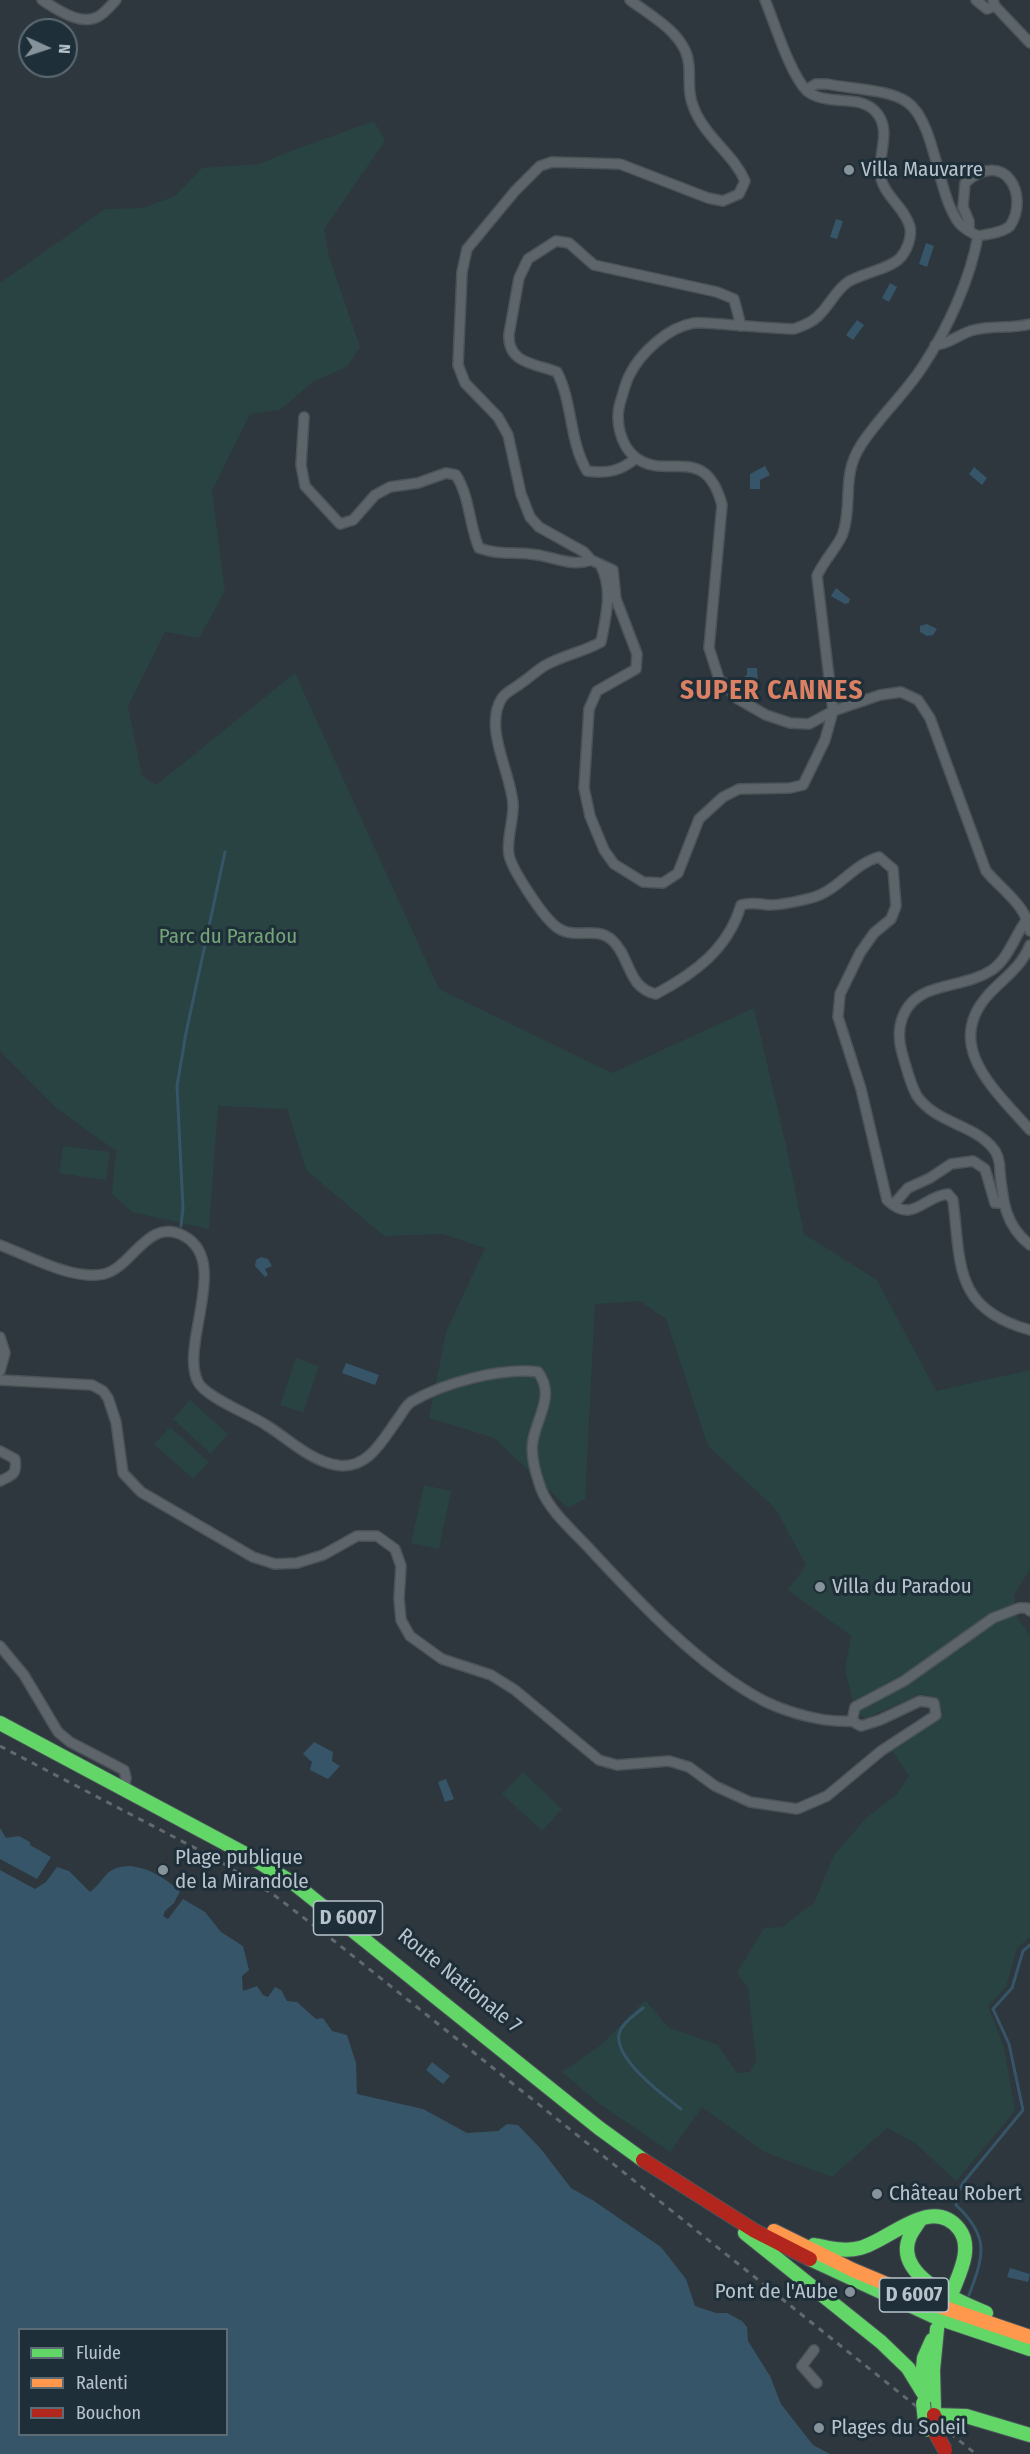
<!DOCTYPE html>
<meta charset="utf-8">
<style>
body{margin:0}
#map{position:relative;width:1030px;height:2454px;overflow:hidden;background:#2d373d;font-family:"Fira Sans Condensed",sans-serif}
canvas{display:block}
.legend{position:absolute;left:18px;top:2328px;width:210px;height:108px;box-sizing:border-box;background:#1f2f39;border:2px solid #5c6b74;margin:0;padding:8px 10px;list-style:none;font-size:18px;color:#b8c4cd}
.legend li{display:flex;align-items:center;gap:12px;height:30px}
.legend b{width:30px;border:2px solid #5c6b74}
.north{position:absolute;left:18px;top:18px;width:60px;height:60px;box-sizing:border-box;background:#1f2f39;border:2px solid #5c6b74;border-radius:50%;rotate:93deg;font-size:16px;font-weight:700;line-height:24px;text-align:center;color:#b8c4cd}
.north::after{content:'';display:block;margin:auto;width:21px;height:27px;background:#87939b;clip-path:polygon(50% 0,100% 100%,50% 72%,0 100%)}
</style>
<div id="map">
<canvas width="1030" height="2454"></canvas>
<ul class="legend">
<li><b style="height:8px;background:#63d668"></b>Fluide</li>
<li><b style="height:8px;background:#ff974d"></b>Ralenti</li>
<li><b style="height:8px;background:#b3261e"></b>Bouchon</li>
</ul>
<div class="north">N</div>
</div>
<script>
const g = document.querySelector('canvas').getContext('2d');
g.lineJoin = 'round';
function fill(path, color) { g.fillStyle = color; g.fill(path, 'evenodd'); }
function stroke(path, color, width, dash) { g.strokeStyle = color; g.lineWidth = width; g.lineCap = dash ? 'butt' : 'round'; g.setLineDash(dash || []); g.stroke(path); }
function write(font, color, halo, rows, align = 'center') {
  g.font = font + ' "Fira Sans Condensed",sans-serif'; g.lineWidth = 6; g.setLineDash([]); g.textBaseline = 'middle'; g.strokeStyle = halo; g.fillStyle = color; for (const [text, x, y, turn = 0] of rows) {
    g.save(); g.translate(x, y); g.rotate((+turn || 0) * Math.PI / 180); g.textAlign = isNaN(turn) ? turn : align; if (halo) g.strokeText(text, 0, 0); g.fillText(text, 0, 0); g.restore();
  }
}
const green = new Path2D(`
 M374,121L385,141L324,229L329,256L360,347L347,367L314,381L280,410L250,414L212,491L225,591L199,638L165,632L128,706L142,776L156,785L295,673L439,989L612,1073L754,1008L786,1145L804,1234L877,1280L936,1391L1030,1370V1569L1014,1595L1018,1619L1030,1635V1937L1017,1948L1006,1987L988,2006L1004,2047L1015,2111L956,2181L915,2143L887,2128L832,2177L764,2152L702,2107L670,2152L597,2102L562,2072L601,2045L645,2000L668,2027L718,2045L737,2073L750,2072L756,2061L748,1988L737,1973L764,1928L782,1927L814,1903L834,1855L866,1818L896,1795L909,1776L891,1749L943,1715L939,1698L921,1694L866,1718L856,1713L845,1670L851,1636L788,1590L806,1565L775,1508L708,1446L666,1319L640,1301L595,1304L585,1499L568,1508L494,1438L429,1418L446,1332L485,1248L443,1234L384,1236L306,1170L287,1109L218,1106L209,1229L132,1212L112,1194L116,1151L56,1108L0,1051V283L105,209L143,208L175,196L202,168L259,164L296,149Z
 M63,1146L110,1152L106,1180L59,1173Z
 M296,1358L319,1366L303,1413L280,1405Z
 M190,1400L228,1434L211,1454L173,1419Z
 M170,1427L209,1462L193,1479L154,1444Z
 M424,1485L451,1491L439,1549L411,1543Z
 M523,1772L562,1809L542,1831L502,1794Z`);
const water = new Path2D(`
 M836,219L843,221L837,239L830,237Z
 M926,243L934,246L927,267L919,264Z
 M890,283L897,287L889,302L882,298Z
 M857,320L864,325L853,340L846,335Z
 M765,466L770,475L760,480V489H750V474Z
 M974,467L987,478L982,485L969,474Z
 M836,588L850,599L849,603L845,604L831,596Z
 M927,624L937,629L933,635L927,636L920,632V626Z
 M747,668H757L758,684L748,685V679L744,677L747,675Z
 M261,1257L268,1259L272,1266L265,1269L268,1275L265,1277L255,1266L256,1260Z
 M346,1363L379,1375L375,1385L342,1373Z
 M314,1742L333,1752L332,1761L340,1766L328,1779L310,1770L312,1762L303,1754Z
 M446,1779L454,1799L445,1802L438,1782Z
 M0,1828L6,1838L19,1836L30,1842V1845L51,1857L37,1879L0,1859Z
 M131,1866C152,1869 164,1878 180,1891L174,1903L165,1911L163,1916L168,1919L183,1899L205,1912L221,1932L243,1946L249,1970L242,1976L243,1991L257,1986L263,1995L268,1997L275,1987L281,1990L287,2001L297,2002L316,2019L323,2018L332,2031L347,2035L356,2063L357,2094L423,2109L467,2133L498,2131L507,2124L518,2125L541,2149L571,2188L594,2201L661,2247L686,2279L695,2306L716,2313H727L742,2321L747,2327L748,2341L770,2376L781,2404L813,2445L830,2454H0V1870L35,1889L46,1882L57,1867L69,1871L90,1892C108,1878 103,1867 131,1866ZM20,2330H226V2434H20Z
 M432,2062L450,2076L443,2084L426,2070Z
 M1010,2268L1030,2274L1028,2282L1007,2277Z`);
const stream = new Path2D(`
 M181,1226L183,1208L177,1086L186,1033L225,852
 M643,2008C636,2014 624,2021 620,2031C610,2056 663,2095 681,2109
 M969,2295C984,2255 990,2237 956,2205L957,2194L963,2183L1023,2110L1009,2044L993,2009L1012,1988L1023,1951L1030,1945`);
const street = new Path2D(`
 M42,0C58,10 84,29 102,14C107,10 111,5 116,0
 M630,0C652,17 687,34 689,66C690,86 687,95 697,115C709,140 734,155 745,181L739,194L723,201L708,198L620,164L552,162L540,166L515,191L467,249L462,272L458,365L465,383L498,417L508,435L521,494L530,517L539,527L584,552L591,560L613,570L616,599L637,654L636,669L597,691L589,709L584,788L590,816L604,850L614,864L643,882L663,883L678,873L699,819L723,797L739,789L790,788L803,785L825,740L833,711L817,576C823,561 840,544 843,533C853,502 841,476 861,445C879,417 905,394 923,366C948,328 970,280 978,236C972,233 964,229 959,223C937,195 936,122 907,102C888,89 850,89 827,84H816L806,90
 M765,0C775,24 790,74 807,91C813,96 820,98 828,99C844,102 862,98 875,111C892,128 879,152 880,172C881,194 905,207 910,227C912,237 907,250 901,257C891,269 862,273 848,282C837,289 830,304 821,313C814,322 804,325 794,329C770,328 745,326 721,324C712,324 702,322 694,323C668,327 640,353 629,376C625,384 623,394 620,403C615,420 620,445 635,457C666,482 705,441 722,505L709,648L719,679L738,699L766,715L790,723L809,724L833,711L880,695L901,692L918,700L930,718L986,871C1003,891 1026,905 1030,931
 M976,0L987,9L995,6L993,0
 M995,6L1030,43
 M969,231V221L963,207L965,183C1005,147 1030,196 1010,226C1002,233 988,234 978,236
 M935,345C950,344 960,333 974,330C993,325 1011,329 1030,324
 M304,417L301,465L305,486L340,524L353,520L375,495L390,487L418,483L446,473L456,475C470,497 469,525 479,548C499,555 510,552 530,554C551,555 571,568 591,560
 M636,458C621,471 607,474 587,471C569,441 573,403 557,372C537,364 507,364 509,334L519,278L528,259L556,241L569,243L594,265L717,292L734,299L741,326
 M601,566C613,590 606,616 601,642C583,652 564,655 546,665C537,670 529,678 520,684C515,688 506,692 502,698C483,727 511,773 513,804C514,820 506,839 509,855C512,870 541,913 553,924C572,943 594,924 612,940C631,957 627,988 656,994C695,973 728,949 741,905C752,902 759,904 769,905C782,905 799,901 811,898C838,891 853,864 879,857L893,869L896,906L891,919L874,933L860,953L840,994L838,1017L861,1089L887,1200C913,1225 923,1196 948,1194L953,1200C961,1266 954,1309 1030,1330
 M1028,918C1015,934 1010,957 992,970C972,983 949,983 927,992C902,1003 895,1028 902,1053C906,1066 910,1084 917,1096C936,1123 972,1124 992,1147C999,1154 1000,1163 1000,1172C1003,1202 1005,1225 1030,1245
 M1030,945C1022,966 1004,978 989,994C942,1045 995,1090 1030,1130
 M893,1205L908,1188L930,1178L951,1164L973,1161L985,1169L995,1203H1003
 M0,1245C29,1256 73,1281 104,1274C133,1267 148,1216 184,1236C231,1261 179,1345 198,1382C204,1396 251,1415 266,1425C289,1439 309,1460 336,1465C369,1471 384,1437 400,1416C403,1411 407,1405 411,1402C443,1383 502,1367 538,1372C555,1395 538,1415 533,1440C530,1456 536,1474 541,1489C550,1511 571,1529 587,1546C636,1599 699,1667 764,1701C789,1713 824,1723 852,1721
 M0,1337L5,1353L0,1371
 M0,1380L92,1385L103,1391L108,1398L116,1422L123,1473L141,1492L253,1557L275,1564L297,1563L323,1555L357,1536H377L395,1549L401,1566L399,1598L401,1620L410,1636L442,1659L491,1675L515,1690L599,1760L617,1765L669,1761L689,1767L715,1786L750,1802L797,1809L827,1796L881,1751L936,1715L934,1703L920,1701L880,1720L861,1726L852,1721L855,1707L904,1681L993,1618L1019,1608H1027L1030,1611
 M0,1451L15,1459C17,1474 13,1475 0,1481
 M0,1646L24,1675L58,1732L70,1742L124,1770L126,1778L125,1785
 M814,2350L802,2366L817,2383`);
const fast = new Path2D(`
 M0,1723L251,1857L296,1885L599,2128L643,2160
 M920,2220C917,2225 912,2231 910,2236C892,2276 959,2301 986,2313
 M745,2233L881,2342L908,2368L927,2399L932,2413
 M814,2245C828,2248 845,2252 860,2248C889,2241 932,2194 959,2229C973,2247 960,2272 953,2290
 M810,2259L935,2317L1030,2349
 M921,2389L924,2358L932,2340
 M934,2409L933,2370L937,2329
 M934,2415L966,2416L1030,2435`);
const slow = new Path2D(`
 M774,2231L853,2270L939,2306L1030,2337`);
const jam = new Path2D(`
 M643,2160L755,2231L810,2259`);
const rail = new Path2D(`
 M0,1746L216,1859L274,1895L338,1944L976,2454`);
const fastBridge = new Path2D(`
 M923,2403L926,2430`);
const jamBridge = new Path2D(`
 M934,2415L936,2434L945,2450`);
const markers = [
 [849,170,6,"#87939b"],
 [820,1587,6,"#87939b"],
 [163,1870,6,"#87939b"],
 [877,2194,6,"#87939b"],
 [850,2292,6,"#87939b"],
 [819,2428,6,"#87939b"]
];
const shields = [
 [348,1918,69],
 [914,2295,69]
];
const shieldNames = [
 ["D 6007",348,1918],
 ["D 6007",914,2295]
];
const poiNames = [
 ["Villa Mauvarre",861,170],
 ["Villa du Paradou",832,1587],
 ["Plage publique",175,1858],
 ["de la Mirandole",175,1882],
 ["Château Robert",889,2194],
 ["Pont de l'Aube",838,2292,"right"],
 ["Plages du Soleil",831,2428]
];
const parkNames = [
 ["Parc du Paradou",228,937]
];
const streetNames = [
 ["Route Nationale 7",459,1981,39]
];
const districtNames = [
 ["SUPER CANNES",772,691]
];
fill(green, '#294342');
fill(water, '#375568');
stroke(stream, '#375568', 3);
stroke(street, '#4c5357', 12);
stroke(fast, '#4b545a', 16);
stroke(slow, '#4b545a', 16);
stroke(jam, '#4b545a', 16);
stroke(street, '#5d656b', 9);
stroke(fast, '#63d668', 14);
stroke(slow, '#ff974d', 14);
stroke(jam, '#b3261e', 14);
stroke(rail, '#62696e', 3, [6, 6]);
stroke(fastBridge, '#4b545a', 16, []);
stroke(jamBridge, '#4b545a', 16, []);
stroke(fastBridge, '#63d668', 14);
stroke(jamBridge, '#b3261e', 14);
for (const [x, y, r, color] of markers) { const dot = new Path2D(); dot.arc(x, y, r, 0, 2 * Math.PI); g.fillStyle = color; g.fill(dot); stroke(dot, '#1f2f39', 2); }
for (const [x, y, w] of shields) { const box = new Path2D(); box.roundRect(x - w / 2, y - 17, w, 34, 4.5); g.fillStyle = '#1f2f39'; g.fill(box); stroke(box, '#b8c4cd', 1.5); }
write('bold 20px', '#b8c4cd', null, shieldNames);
write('21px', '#b8c4cd', '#1f2f39', poiNames, 'left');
write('21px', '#75a476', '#1f2f39', parkNames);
write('21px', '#b8c4cd', '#1f2f39', streetNames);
g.letterSpacing = '1.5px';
write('bold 27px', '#dc8064', '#1f2f39', districtNames);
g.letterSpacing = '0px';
</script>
